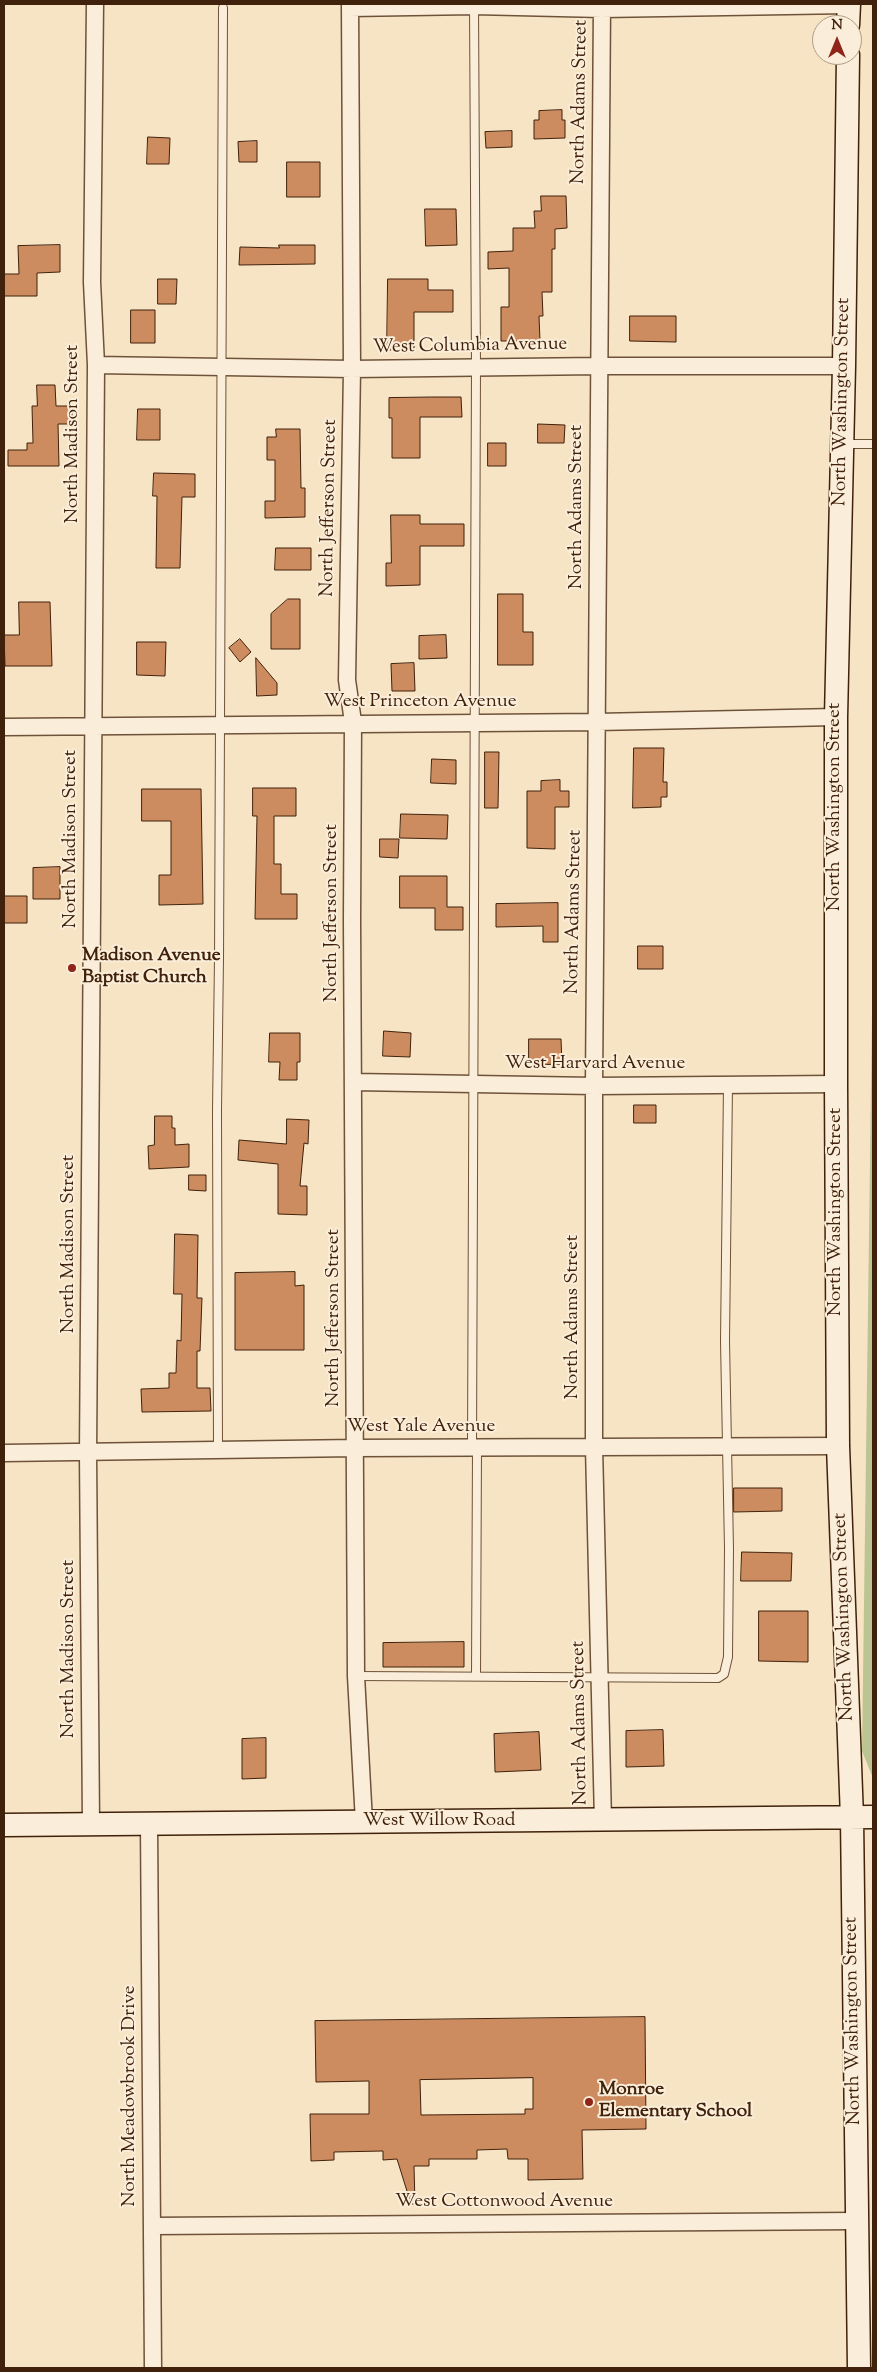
<!DOCTYPE html>
<style>
body{margin:0}
#map{position:relative;width:877px;height:2372px;overflow:hidden;background:#f7e4c4;font-family:"Sorts Mill Goudy",serif}
canvas{display:block}
.frame{position:absolute;inset:0;border:5px solid #40210b;pointer-events:none}
.north{position:absolute;left:812px;top:15px;width:50px;height:50px;box-sizing:border-box;background:#faedd9;border:1px solid #b09b87;border-radius:50%;rotate:0deg;font-size:14px;font-weight:700;line-height:20px;text-align:center;color:#40210b}
.north::after{content:'';display:block;margin:auto;width:18px;height:22px;background:#8f2418;clip-path:polygon(50% 0,100% 100%,50% 72%,0 100%)}
</style>
<div id="map">
<canvas width="877" height="2372"></canvas>
<div class="frame"></div>
<div class="north">N</div>
</div>
<script>
const g = document.querySelector('canvas').getContext('2d');
g.lineJoin = 'round';
function fill(path, color) { g.fillStyle = color; g.fill(path, 'evenodd'); }
function stroke(path, color, width, dash) { g.strokeStyle = color; g.lineWidth = width; g.lineCap = dash ? 'butt' : 'round'; g.setLineDash(dash || []); g.stroke(path); }
function write(font, color, halo, rows, align = 'center') {
  g.font = font + ' "Sorts Mill Goudy",serif'; g.lineWidth = 4; g.setLineDash([]); g.textBaseline = 'middle'; g.strokeStyle = halo; g.fillStyle = color; for (const [text, x, y, turn = 0] of rows) {
    g.save(); g.translate(x, y); g.rotate((+turn || 0) * Math.PI / 180); g.textAlign = isNaN(turn) ? turn : align; if (halo) g.strokeText(text, 0, 0); g.fillText(text, 0, 0); g.restore();
  }
}
const green = new Path2D(`
 M873,938V1778L862,1751Z`);
const building = new Path2D(`
 M562,110V120H565V138L534,139V120H539V111Z
 M512,131V147L486,148L485,132Z
 M148,137L170,138L169,164H147Z
 M257,141V162H239L238,142Z
 M287,162H320V197H287Z
 M541,196H566L567,228L555,229V249H552V292H542L543,316H539L540,341H501V307H509V268L488,269V252L513,251V228H535L534,211H541Z
 M425,209H456L457,245L426,246Z
 M60,245V272L37,273V296H4V274H19L18,246Z
 M279,245H315V264L239,265L240,247L279,248Z
 M158,279H177L176,304H158Z
 M388,279H428V290H453V312H414V350H387Z
 M131,310H155V343H131Z
 M630,316H676V342L630,341Z
 M37,385H55L56,406H72V424H58L59,466H8V450H27V443H33L32,406H37Z
 M432,397H461L462,417H420V458H392V418H389V398Z
 M138,409H160V440H137Z
 M538,424L565,425L564,443H538Z
 M276,429H300L301,488H305V517L265,518V501H275V460H267V437H276Z
 M488,443H506V466H488Z
 M154,473L195,474V497H182L180,568H156L157,496H153Z
 M391,515H420V524H464V546H420V585L386,586V563H391Z
 M276,548H311V570H275Z
 M498,594H523V632H533V665H498Z
 M288,599H300V649H271V614Z
 M19,602H50L52,666H5L4,635H19Z
 M446,635L447,658L419,659V636Z
 M240,639L251,652L240,662L229,648Z
 M137,642H166L165,676L137,675Z
 M256,658L277,683V695L257,696Z
 M414,663L415,691H392L391,664Z
 M634,748H664L663,782H667V797H661V807L633,808Z
 M485,752H499L498,808H485Z
 M432,759L456,760V784L431,783Z
 M560,780V791H569V807H555V849L527,848V791H541V781Z
 M253,788H296V816H274V864H281V894H297V919H255L257,816H253Z
 M142,789H201L203,904L159,905V875H171V821H142Z
 M401,814L448,815L447,839L400,838Z
 M380,839H399L398,858L380,857Z
 M60,867V899H33V868Z
 M400,876H447V907H463V930H435V908H400Z
 M4,896H27V923H4Z
 M558,903V942H543V926L496,927V904Z
 M638,946H663V969H638Z
 M384,1031L411,1033L410,1057L383,1056Z
 M270,1033H300V1062H297V1080H279L280,1062H269Z
 M529,1039H561L562,1064L529,1065Z
 M634,1105H656V1123H634Z
 M155,1116H172V1128H175V1145L189,1144V1167L149,1169L148,1146L154,1145Z
 M287,1119L309,1120L308,1144L304,1143L300,1186H307V1215L278,1214V1164L238,1160L239,1140L286,1144Z
 M189,1175H206V1191L189,1190Z
 M175,1234L198,1235L197,1298H202L200,1351H197V1388H210L211,1411L142,1412L141,1389L169,1388V1373H176L177,1340L181,1341L182,1294H174Z
 M295,1272V1286L304,1285V1350H235V1273Z
 M734,1488H782V1511L734,1512Z
 M742,1552L792,1553L791,1581H741Z
 M759,1611H808V1662L759,1661Z
 M464,1642V1667H383V1643Z
 M663,1730L664,1766L626,1767V1731Z
 M539,1732L541,1770L495,1772L494,1734Z
 M266,1738V1778L242,1779V1739Z
 M645,2017L646,2129L582,2130L583,2179L528,2180V2159H508L507,2149L477,2150V2159H429V2166H414L415,2204H411L397,2159L383,2160V2151L334,2152V2160L311,2161L310,2114H369V2081L316,2082L315,2021ZM533,2078V2109H525V2114L421,2115L420,2080Z`);
const lane = new Path2D(`
 M844,444H873
 M472,1448L476,367L474,5
 M218,1451L217,1111L219,958L223,8
 M356,1676L718,1678L724,1674L728,1657L729,1549L725,1341L728,1085
 M476,1676L477,1448`);
const street = new Path2D(`
 M350,4L352,369L347,680L353,722L352,920L356,1676L364,1822
 M602,4L594,1086V1447L603,1821
 M350,8L474,6L602,9L849,5
 M96,365L352,369L598,366H844
 M4,727L597,722L836,717
 M354,1082L594,1086L836,1084
 M4,1453L355,1448L838,1446
 M149,1824L153,2368
 M91,1825L88,1453L96,365L92,282L95,4
 M152,2226L856,2221`);
const secondary = new Path2D(`
 M848,25L849,4
 M848,55L844,366L836,717V1084L838,1446L852,1818L859,2368
 M4,1825L873,1817`);
const markers = [
 [72,968,5,"#8f2418"],
 [589,2102,5,"#8f2418"]
];
const streetNames = [
 ["North Adams Street",581,102,-89],
 ["West Columbia Avenue",470,347,-1],
 ["North Washington Street",843,402,-89],
 ["North Madison Street",74,434,-90],
 ["North Adams Street",578,507,-90],
 ["North Jefferson Street",330,508,-89],
 ["West Princeton Avenue",420,703],
 ["North Washington Street",836,807,-90],
 ["North Madison Street",72,839,-90],
 ["North Adams Street",575,912,-89],
 ["North Jefferson Street",333,913,-90],
 ["West Harvard Avenue",595,1065],
 ["North Washington Street",837,1212,-90],
 ["North Madison Street",70,1244,-90],
 ["North Adams Street",574,1317,-90],
 ["North Jefferson Street",335,1318,-90],
 ["West Yale Avenue",421,1428],
 ["North Washington Street",845,1617,-92],
 ["North Madison Street",70,1649,-90],
 ["North Adams Street",581,1723,-91],
 ["West Willow Road",439,1822],
 ["North Washington Street",854,2021,-91],
 ["North Meadowbrook Drive",131,2096,-90],
 ["West Cottonwood Avenue",504,2203]
];
const poiNames = [
 ["Madison Avenue",82,957],
 ["Baptist Church",82,979],
 ["Monroe",599,2091],
 ["Elementary School",599,2113]
];
fill(green, '#bdc494');
fill(building, '#cd8b60');
stroke(building, '#40210b', 1);
stroke(lane, '#6e5239', 10);
stroke(street, '#6e5239', 19);
stroke(secondary, '#40210b', 25);
stroke(lane, '#faedd9', 8);
stroke(street, '#faedd9', 16);
stroke(secondary, '#faedd9', 22);
for (const [x, y, r, color] of markers) { const dot = new Path2D(); dot.arc(x, y, r, 0, 2 * Math.PI); g.fillStyle = color; g.fill(dot); stroke(dot, '#faedd9', 2); }
write('19px', '#40210b', '#faedd9', streetNames);
write('bold 19px', '#40210b', '#faedd9', poiNames, 'left');
</script>
